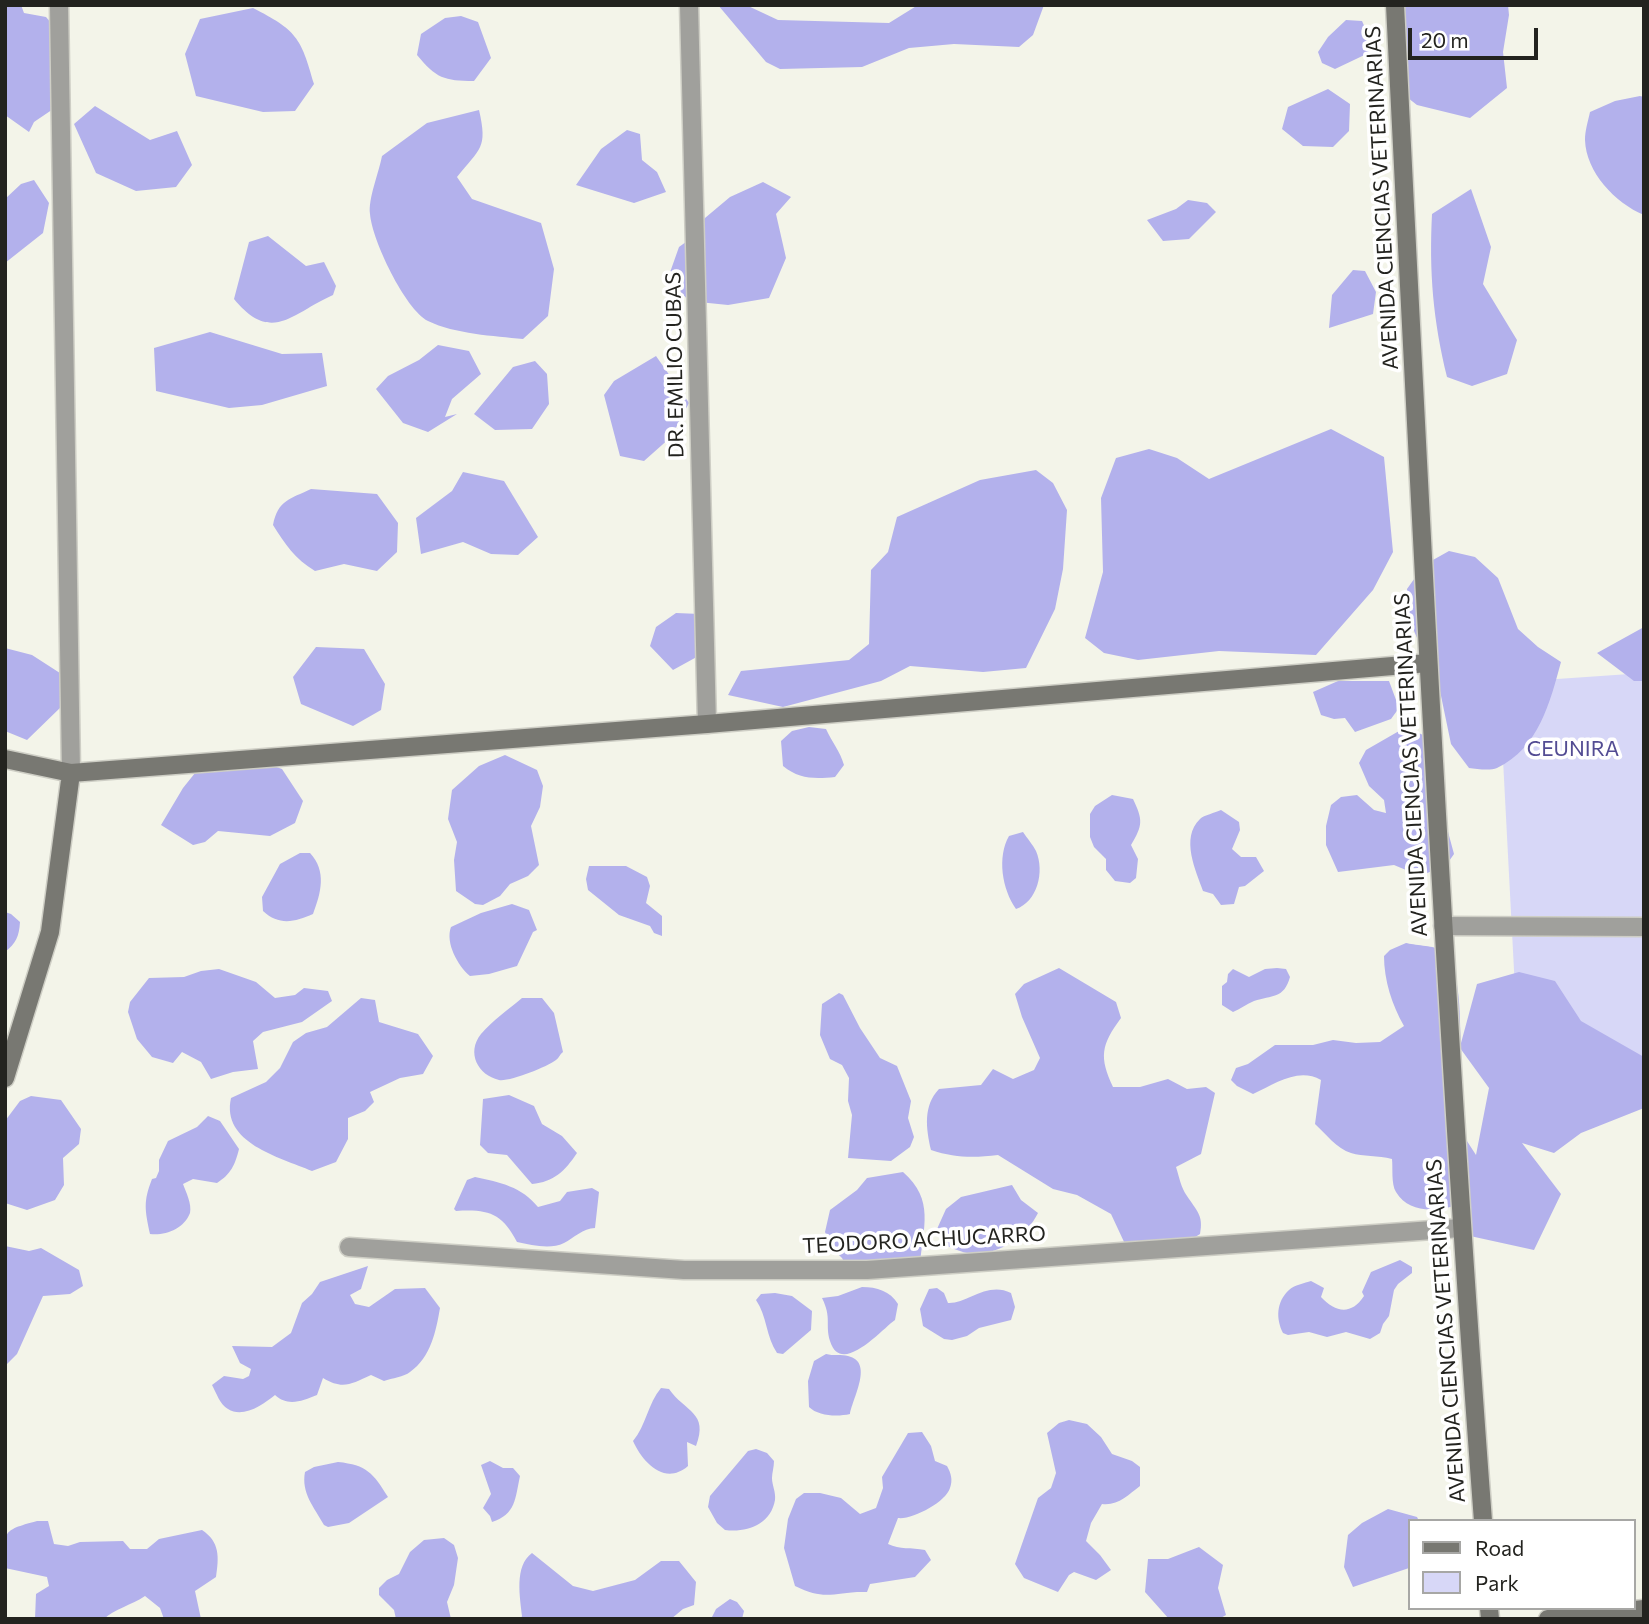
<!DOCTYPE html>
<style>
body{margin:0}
#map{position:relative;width:1649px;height:1624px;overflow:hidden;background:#f3f4e9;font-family:Commissioner,sans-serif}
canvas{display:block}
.frame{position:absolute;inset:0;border:7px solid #23231f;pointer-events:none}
.legend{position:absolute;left:1408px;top:1519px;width:228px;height:91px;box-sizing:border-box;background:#fff;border:2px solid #a7a7a5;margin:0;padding:9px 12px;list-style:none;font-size:21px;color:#23231f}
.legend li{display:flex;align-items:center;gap:14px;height:35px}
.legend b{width:35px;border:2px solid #a7a7a5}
.scale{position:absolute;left:1408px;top:28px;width:130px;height:32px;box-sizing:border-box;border:4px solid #23231f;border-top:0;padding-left:9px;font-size:21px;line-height:24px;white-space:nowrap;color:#23231f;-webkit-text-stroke:5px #fff;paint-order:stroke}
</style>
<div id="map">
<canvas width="1649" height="1624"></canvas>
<div class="frame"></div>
<ul class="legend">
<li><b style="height:9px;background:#787872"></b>Road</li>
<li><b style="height:19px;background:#d7d7f7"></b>Park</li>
</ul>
<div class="scale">20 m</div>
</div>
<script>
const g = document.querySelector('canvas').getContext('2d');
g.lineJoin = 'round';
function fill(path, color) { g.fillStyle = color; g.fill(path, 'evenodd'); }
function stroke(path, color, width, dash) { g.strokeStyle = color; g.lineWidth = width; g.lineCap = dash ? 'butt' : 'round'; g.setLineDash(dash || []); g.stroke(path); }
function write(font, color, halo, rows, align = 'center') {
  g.font = font + ' Commissioner,sans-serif'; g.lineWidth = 7; g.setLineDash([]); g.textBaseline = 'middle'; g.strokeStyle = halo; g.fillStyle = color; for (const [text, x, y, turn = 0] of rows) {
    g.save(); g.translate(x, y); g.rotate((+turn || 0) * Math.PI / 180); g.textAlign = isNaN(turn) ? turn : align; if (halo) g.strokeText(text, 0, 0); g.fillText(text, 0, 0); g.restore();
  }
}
const green = new Path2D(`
 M1644,673V1101L1521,1104L1499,683Z`);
const forest = new Path2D(`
 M5,5H21L24,13L46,17L65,39V101L34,122L29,132L5,115Z
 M718,5H746L778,20L889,23L918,5H1044L1033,35L1019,47L954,44L909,48L862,67L780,69L766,62Z
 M1396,5H1508L1509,15L1503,52L1507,88L1470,118L1417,105L1408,98Z
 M253,8C296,30 301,37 314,84L295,111L263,112L196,96L185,54L200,19Z
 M461,16L478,22L491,58L474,81C444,81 436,78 417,55L421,34L445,18Z
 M1346,20L1362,21L1375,50L1335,69L1322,63L1318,52L1328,37Z
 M1328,89L1350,104L1349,131L1333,147L1303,146L1282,129L1288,107Z
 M1640,96L1644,97V215C1615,203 1586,172 1585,140C1585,131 1588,121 1590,112L1615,101Z
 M95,106L150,140L177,131L192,165L176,187L136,191L96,173L74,124Z
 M479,110C488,149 480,148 457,177L472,199L541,223L554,269L548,316L523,339C494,336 455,334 428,321C405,309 372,240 370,214C368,199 379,172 382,156L427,123Z
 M627,130L640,134L642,160L657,172L666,192L634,203L576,185L601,149Z
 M34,180L49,203L43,233L5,263V199L21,184Z
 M763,182L791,197L776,214L786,258L769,298L728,305L689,301L668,278L679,247L690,239L705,218L730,197Z
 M1471,189L1491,247L1483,284L1517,340L1507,374L1472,386L1447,377C1433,320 1429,272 1432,214Z
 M1188,200L1207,203L1216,212L1189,239L1163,241L1147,220L1176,209Z
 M268,236L306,266L324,262L336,286L333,295C292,313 272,345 234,299L249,242Z
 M1353,270L1365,271L1376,292L1373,314L1329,328L1332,295Z
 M210,332L282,354L322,353L327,386L262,405L229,408L156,391L154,348Z
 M438,345L469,351L481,374L452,399L445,417L457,414L428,432L403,423L376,389L388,376L419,360Z
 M656,356L689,403L671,437L644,461L620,456L604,395L614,381Z
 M535,361L547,374L549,404L532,429L495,430L474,414L513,367Z
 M1331,429L1384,457L1393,552L1373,590L1316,655L1219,651L1138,660L1104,653L1085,638L1103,572L1101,498L1116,458L1149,449L1177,458L1209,479Z
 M1036,470L1053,483L1067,510L1063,569L1055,609L1026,668L983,672L910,666L881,681L783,707L728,695L741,671L849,660L869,644L871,570L888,552L897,517L980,480Z
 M463,472L504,481L538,537L518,555L491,554L463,542L421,554L416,518L452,491Z
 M311,489L377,494L398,523L397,552L377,571L344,564L315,571C295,559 285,544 273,525C278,500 290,499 311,489Z
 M1449,551L1475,557L1498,578L1518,629L1538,647L1561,662C1550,702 1539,748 1497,768C1490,771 1477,769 1469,768L1451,744L1440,691L1408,617L1407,589L1424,565Z
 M676,613L700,614L713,648L673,670L650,646L656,627Z
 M1644,627V681H1634L1597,653Z
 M316,647L364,649L385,684L381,710L353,726L301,704L293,677Z
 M5,648L32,655L63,675L62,706L27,740L5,731Z
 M1338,681H1389L1399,708L1391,719L1355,732L1345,718L1334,719L1321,715L1313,692Z
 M809,727L826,729C832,742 840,751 844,765L835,777C814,779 799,779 783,766L781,741L792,731Z
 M1406,727L1423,735L1435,746L1437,791L1454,854L1447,864L1423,875H1418L1394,865L1338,872L1326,845V826L1331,805L1341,797L1357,795L1374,810L1386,813L1384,800L1369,786L1359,763L1366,750Z
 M505,755L537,770L543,786L540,807L531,826L539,865L528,876L510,884L500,896L483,905L475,904L456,891L454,860L457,842L448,819L452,790L479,766Z
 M248,757L282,769L303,801L295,823L270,836L218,831L205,842L193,845L161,825L183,788L199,768Z
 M1112,795L1133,799C1143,820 1143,825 1131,845L1138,859L1136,878L1130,883L1115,881L1106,870V859L1094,847L1090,837V814L1095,806Z
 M1221,810L1239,822L1240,830L1232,849L1241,857H1256L1264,871L1245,886L1239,887L1234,904L1221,905L1213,894L1203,891C1196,871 1180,838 1200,819C1204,815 1215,813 1221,810Z
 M1023,832C1027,838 1033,845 1036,851C1045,872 1037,902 1016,909C1002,889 997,857 1009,836Z
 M300,853H310C327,871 321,893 313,914C295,922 279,926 263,911L262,897L280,864Z
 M589,866H626L647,877L650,886L646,903L662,916V936L654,933L650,926L619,915L588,890L586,879Z
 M512,904L529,910L537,930L533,932L517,966L489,974L470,976C458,966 445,943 451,927L481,913Z
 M5,912L11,914L20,922C19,937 16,943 5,952Z
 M1406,943C1413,945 1434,946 1438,949C1463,963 1459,1018 1461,1043L1477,984L1519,972L1555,981L1581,1021L1644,1057V1108L1581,1133L1554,1153L1522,1143L1561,1194L1534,1250L1461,1234L1467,1202C1444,1210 1411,1217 1396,1192C1391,1184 1393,1168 1392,1159C1378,1155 1363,1157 1351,1153C1337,1149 1325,1133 1315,1124L1321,1080C1298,1067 1275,1084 1253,1094L1237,1086L1231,1080L1236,1068L1248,1064L1275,1045H1313L1333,1040L1356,1043L1380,1042L1404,1026C1392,1005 1384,980 1384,956L1390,950ZM1460,1048L1489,1088L1476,1155L1465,1138L1466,1125L1459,1106Z
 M1059,968L1116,1002L1121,1018C1101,1045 1099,1057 1113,1087H1140L1168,1079L1187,1089L1206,1087L1215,1093L1201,1154L1176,1167C1179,1176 1181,1188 1187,1196C1196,1210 1204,1215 1200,1234L1189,1241L1125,1244L1111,1214L1077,1195L1053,1189L998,1155C974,1158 955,1158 931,1150C926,1128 923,1106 939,1089L981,1085L993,1069L1013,1079L1034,1070L1040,1058L1022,1017L1015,994L1024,984Z
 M1277,968L1286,969L1290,977C1284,999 1272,995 1254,1001C1247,1004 1240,1009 1233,1012L1222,1005V986L1227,982L1228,974L1233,969L1249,977L1265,969Z
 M219,969L256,982L275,998L295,995L304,988L328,991L332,1001L302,1022L263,1032L253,1041L258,1069L233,1072L211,1079L201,1062L182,1052L173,1063L152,1057L137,1039L128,1012L130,1002L149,978L184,977L201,971Z
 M839,993L843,995L860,1028L880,1058L897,1066L911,1101L908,1118L914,1137L910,1147L891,1161L848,1158L852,1115L848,1101L849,1078L842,1065L830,1059L820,1035L822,1004Z
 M361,998L375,1000L379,1022L418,1034L433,1056L423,1074L400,1078L370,1092L374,1102L365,1111L348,1118V1139L336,1162L312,1171C279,1157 221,1143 231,1098L266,1082L280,1068L293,1042L306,1033L327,1027Z
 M522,998H542L554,1013L563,1052C560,1054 559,1058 556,1060C547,1067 509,1082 499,1080C478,1075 466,1053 481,1034C492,1021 509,1009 522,998Z
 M509,1095L534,1106L542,1124L562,1136L577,1153C565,1171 554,1182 532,1184L507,1155L488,1153L480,1145L483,1099Z
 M31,1096L61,1100L81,1129L79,1144L63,1158L64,1185L55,1200L27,1210L5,1203V1121L20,1101Z
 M208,1116L220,1121L239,1149C235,1165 231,1174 217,1183L193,1179L183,1184C186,1192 192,1204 190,1213C184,1229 165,1236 150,1234C145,1210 143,1202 152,1179L156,1178L159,1171V1160L168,1141L197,1127Z
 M903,1172C935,1200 923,1227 920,1265L851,1274L842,1258L832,1248L825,1232L830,1210L857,1190L867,1178Z
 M475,1177C500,1182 522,1187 538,1207L560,1201L567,1192L592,1188L599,1192L595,1228C583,1228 574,1238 564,1243C550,1250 532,1245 517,1242C502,1213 488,1209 456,1211L454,1209L467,1180Z
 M1012,1185L1021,1200L1038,1213C1027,1235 1005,1250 981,1254C969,1256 954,1249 943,1244L937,1229L946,1209L961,1197Z
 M5,1246L29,1251L41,1248L79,1270L83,1286L70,1294L43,1296L17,1354L5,1366Z
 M1400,1260L1412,1267V1273L1398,1284L1394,1290L1389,1316L1383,1324L1380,1333L1370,1339L1346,1332L1327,1337L1309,1332L1288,1335L1283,1333C1276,1319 1276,1302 1289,1290C1294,1285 1305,1283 1311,1281L1324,1288L1321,1297C1335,1312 1351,1316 1364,1296L1362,1292L1371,1272Z
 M368,1266L361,1289L350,1295L355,1304L369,1307L395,1289L425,1288L440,1308C436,1331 431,1357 410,1372C404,1377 392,1378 384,1381L371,1375C351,1384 343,1390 323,1378L317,1395C302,1401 288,1407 275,1395C264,1404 243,1419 228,1409C220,1405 216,1392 212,1385L224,1376L243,1379L249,1376L251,1369L240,1363L232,1346L272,1347L291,1333L302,1303L312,1294L320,1282Z
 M862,1287C877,1287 890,1291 898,1304L895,1320C882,1329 841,1377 830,1341C825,1324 832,1318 822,1298L838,1296Z
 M937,1288L944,1293L948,1303C967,1304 987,1281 1011,1293L1015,1307L1011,1320L979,1328L967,1336L952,1340L944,1339L923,1326L920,1309L929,1289Z
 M775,1293L792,1296L812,1311L811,1330L783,1354L777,1353C766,1337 767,1316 756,1300L761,1294Z
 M826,1354C833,1356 842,1354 848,1356C874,1362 853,1397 850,1414C837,1417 818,1416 809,1407L808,1381L814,1361Z
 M661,1388L669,1389C685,1412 709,1412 696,1446L687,1442L688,1466C665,1486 643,1463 633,1441C646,1426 648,1403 661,1388Z
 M1069,1420L1087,1424L1101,1437L1112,1454L1132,1461L1140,1467V1486C1128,1495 1118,1506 1102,1504L1091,1523L1086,1541L1100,1555L1111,1570L1096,1580L1074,1572L1069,1575L1058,1592L1024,1578L1015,1564L1038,1498L1051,1488L1056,1473L1047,1433L1059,1423Z
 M922,1432L931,1446L935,1461L947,1466C951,1473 953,1480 950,1488C946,1502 912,1520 898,1518L888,1544C900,1550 911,1547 925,1550L931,1560L915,1577L870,1584L867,1592C834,1591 827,1602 795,1586L784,1548L788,1519L796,1499L804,1493H820L841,1498L860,1514L876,1508L883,1488L882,1477L908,1433Z
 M756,1449L767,1453L774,1461C774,1467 772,1473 772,1478C772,1485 776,1492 775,1500C771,1524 747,1533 725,1530L717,1523L708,1507L710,1496L748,1451Z
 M490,1461L503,1468H513L520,1476C515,1499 516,1514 492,1522L490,1516L483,1508L491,1494L481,1465Z
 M338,1462C367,1465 373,1473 388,1497L349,1523L328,1527L324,1525C314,1507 301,1493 305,1472L314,1467Z
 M1388,1509L1417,1517L1419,1521H1409V1568L1353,1587L1344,1567L1348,1535L1362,1523Z
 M37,1521H48L54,1544L68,1546L80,1542L123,1541L130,1549H147L159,1539L202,1530C220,1542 219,1557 216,1577L195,1591L201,1619H164L160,1608L145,1596C132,1605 114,1609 104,1619H35L36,1594L49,1586L47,1577L5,1568C5,1531 0,1531 37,1521Z
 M444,1538L454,1545L458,1558L454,1585L447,1602L451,1619H396L394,1610L379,1595V1588L387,1580L399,1574L410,1552L424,1540Z
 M1199,1547L1223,1565L1218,1588L1226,1615L1219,1619H1169L1145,1592L1148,1559H1168Z
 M532,1553L573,1586L593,1591L635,1580L661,1561H679L696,1582L694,1605L683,1609L671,1619H521L522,1616C520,1597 514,1566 532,1553Z
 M730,1599L737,1602L744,1611L742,1619H711L716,1609Z`);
const lane = new Path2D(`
 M1443,926L1644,927`);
const street = new Path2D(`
 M59,5L71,773
 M689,5L707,724
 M349,1247L684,1270H867L1461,1228`);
const secondary = new Path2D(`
 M1395,5C1420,511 1445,1016 1483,1521
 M5,759L71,773L707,724L1428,663
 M5,1078L50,932L71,773
 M1489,1608L1490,1619
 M1548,1619L1644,1609`);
const streetNames = [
 ["AVENIDA CIENCIAS VETERINARIAS",1382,198,-93],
 ["DR. EMILIO CUBAS",675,365,-91],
 ["AVENIDA CIENCIAS VETERINARIAS",1411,765,-93],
 ["TEODORO ACHUCARRO",924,1240,-3],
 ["AVENIDA CIENCIAS VETERINARIAS",1446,1331,-94]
];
const parkNames = [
 ["CEUNIRA",1573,749]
];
fill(green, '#d7d7f7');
fill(forest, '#b3b1ec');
stroke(lane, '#cecec5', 21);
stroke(street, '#cecec5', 21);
stroke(secondary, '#cecec5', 21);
stroke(lane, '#a0a09c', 18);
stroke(street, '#a0a09c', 18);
stroke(secondary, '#787872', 18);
write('21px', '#23231f', '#fff', streetNames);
write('21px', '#534c93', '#fff', parkNames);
</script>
